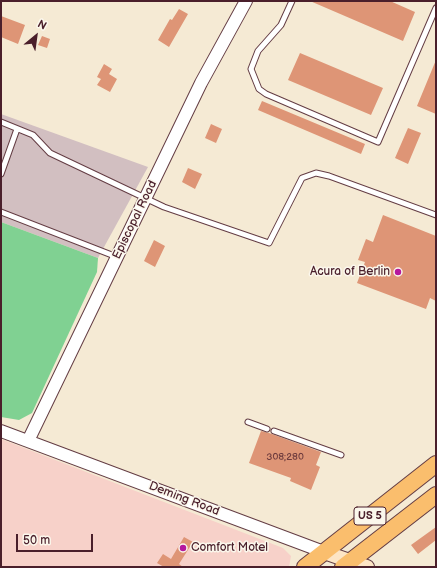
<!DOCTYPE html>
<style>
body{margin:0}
#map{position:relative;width:437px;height:568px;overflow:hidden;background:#f5ead4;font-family:"Balsamiq Sans",sans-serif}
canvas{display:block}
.frame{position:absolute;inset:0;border:2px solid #4a1f2b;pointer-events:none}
.north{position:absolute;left:16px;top:16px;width:40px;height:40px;-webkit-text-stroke:3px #fbf7ec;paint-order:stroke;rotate:29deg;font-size:11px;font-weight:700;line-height:16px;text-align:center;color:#4a1f2b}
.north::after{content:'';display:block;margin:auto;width:14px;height:18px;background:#4a1f2b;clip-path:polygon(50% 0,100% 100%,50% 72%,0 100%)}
.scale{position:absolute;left:16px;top:534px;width:77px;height:18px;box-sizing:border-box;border:2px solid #4a1f2b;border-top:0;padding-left:5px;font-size:12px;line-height:14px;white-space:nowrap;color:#4a1f2b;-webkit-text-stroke:3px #fbf7ec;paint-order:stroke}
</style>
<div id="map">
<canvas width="437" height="568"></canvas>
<div class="frame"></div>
<div class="north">N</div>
<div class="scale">50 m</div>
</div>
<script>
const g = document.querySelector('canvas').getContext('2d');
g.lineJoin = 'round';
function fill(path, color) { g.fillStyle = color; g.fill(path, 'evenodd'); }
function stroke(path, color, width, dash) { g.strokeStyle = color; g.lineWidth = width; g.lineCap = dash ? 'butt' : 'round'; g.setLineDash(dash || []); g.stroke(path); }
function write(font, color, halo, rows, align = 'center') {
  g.font = font + ' "Balsamiq Sans",sans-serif'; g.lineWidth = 3; g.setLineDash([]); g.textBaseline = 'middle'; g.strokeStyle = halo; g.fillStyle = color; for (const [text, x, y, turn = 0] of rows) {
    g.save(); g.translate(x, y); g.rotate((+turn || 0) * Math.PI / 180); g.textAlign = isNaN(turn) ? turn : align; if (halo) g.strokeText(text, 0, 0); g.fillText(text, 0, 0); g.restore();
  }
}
const built = new Path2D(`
 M1,439L283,548L291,556L289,567H1Z`);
const industrial = new Path2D(`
 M1,114L148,167L98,258L1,222Z`);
const green = new Path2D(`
 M1,222L98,258L97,272L32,413L19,420L1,417Z`);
const building = new Path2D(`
 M310,1H390L415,12L403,41Z
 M179,9L188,14L169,47L158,40L170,19L172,20Z
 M1,16L25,25L18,44L1,37Z
 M42,36L50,39L47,48L38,45Z
 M300,53L383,88L371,115L288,80Z
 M436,60V114L417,106Z
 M104,64L112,69L109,74L117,79L110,92L97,85L101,79L97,77Z
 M262,101L365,144L361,154L258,110Z
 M211,124L222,129L216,143L205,138Z
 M408,128L421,133L408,164L395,158Z
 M188,168L202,174L195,189L182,182Z
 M383,215L436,236V301L430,298L426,309L357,283L365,262L358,260L366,239L373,242Z
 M154,240L165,246L155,267L144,261Z
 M261,431L269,433L321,452L316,465L320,467L311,490L290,481L291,478L249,463Z
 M436,527V540L418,554L411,545Z
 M184,537L193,542L179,564L183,567H164L157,563L163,554L171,559Z`);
const service = new Path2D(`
 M292,1L281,25L258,51L251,69L259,89L266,94L378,142L436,8
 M1,122L33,135L50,153L164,207L269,243L302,178L316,173L329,176L436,215
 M1,174L17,129
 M1,212L117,257
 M248,422L267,429
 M274,431L341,455`);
const tertiary = new Path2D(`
 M1,431L324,552
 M28,441L201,83L246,1`);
const secondary = new Path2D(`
 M324,552L367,567`);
const trunk = new Path2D(`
 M305,567L436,464
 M343,567L436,495`);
const markers = [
 [398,272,4,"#b5179e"],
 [183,548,4,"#b5179e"]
];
const numberNames = [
 ["308;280",285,457]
];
const shields = [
 [370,516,32]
];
const shieldNames = [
 ["US 5",370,516]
];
const streetNames = [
 ["Episcopal Road",135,220,-64],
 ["Deming Road",184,499,21]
];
const poiNames = [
 ["Acura of Berlin",390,272],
 ["Comfort Motel",191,548,"left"]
];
fill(built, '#f7d1c9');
fill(industrial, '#d2bfc1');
fill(green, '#80d192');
fill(building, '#de9576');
stroke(service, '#643d44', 7);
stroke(tertiary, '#643d44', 14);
stroke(secondary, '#643d44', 16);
stroke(trunk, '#643d44', 18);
stroke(service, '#fff', 5);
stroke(tertiary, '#fff', 12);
stroke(secondary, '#fde5c5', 14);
stroke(trunk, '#fabe6d', 16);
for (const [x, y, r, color] of markers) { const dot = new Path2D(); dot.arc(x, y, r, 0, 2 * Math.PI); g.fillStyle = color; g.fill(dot); stroke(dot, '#fbf7ec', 1.5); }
write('10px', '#6f3c3e', null, numberNames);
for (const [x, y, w] of shields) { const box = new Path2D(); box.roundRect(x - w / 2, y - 9, w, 18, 3); g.fillStyle = '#fbf7ec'; g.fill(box); stroke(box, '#4a1f2b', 1); }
write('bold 11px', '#4a1f2b', null, shieldNames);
write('12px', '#4a1f2b', '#fbf7ec', streetNames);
write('12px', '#4a1f2b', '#fbf7ec', poiNames, 'right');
</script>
